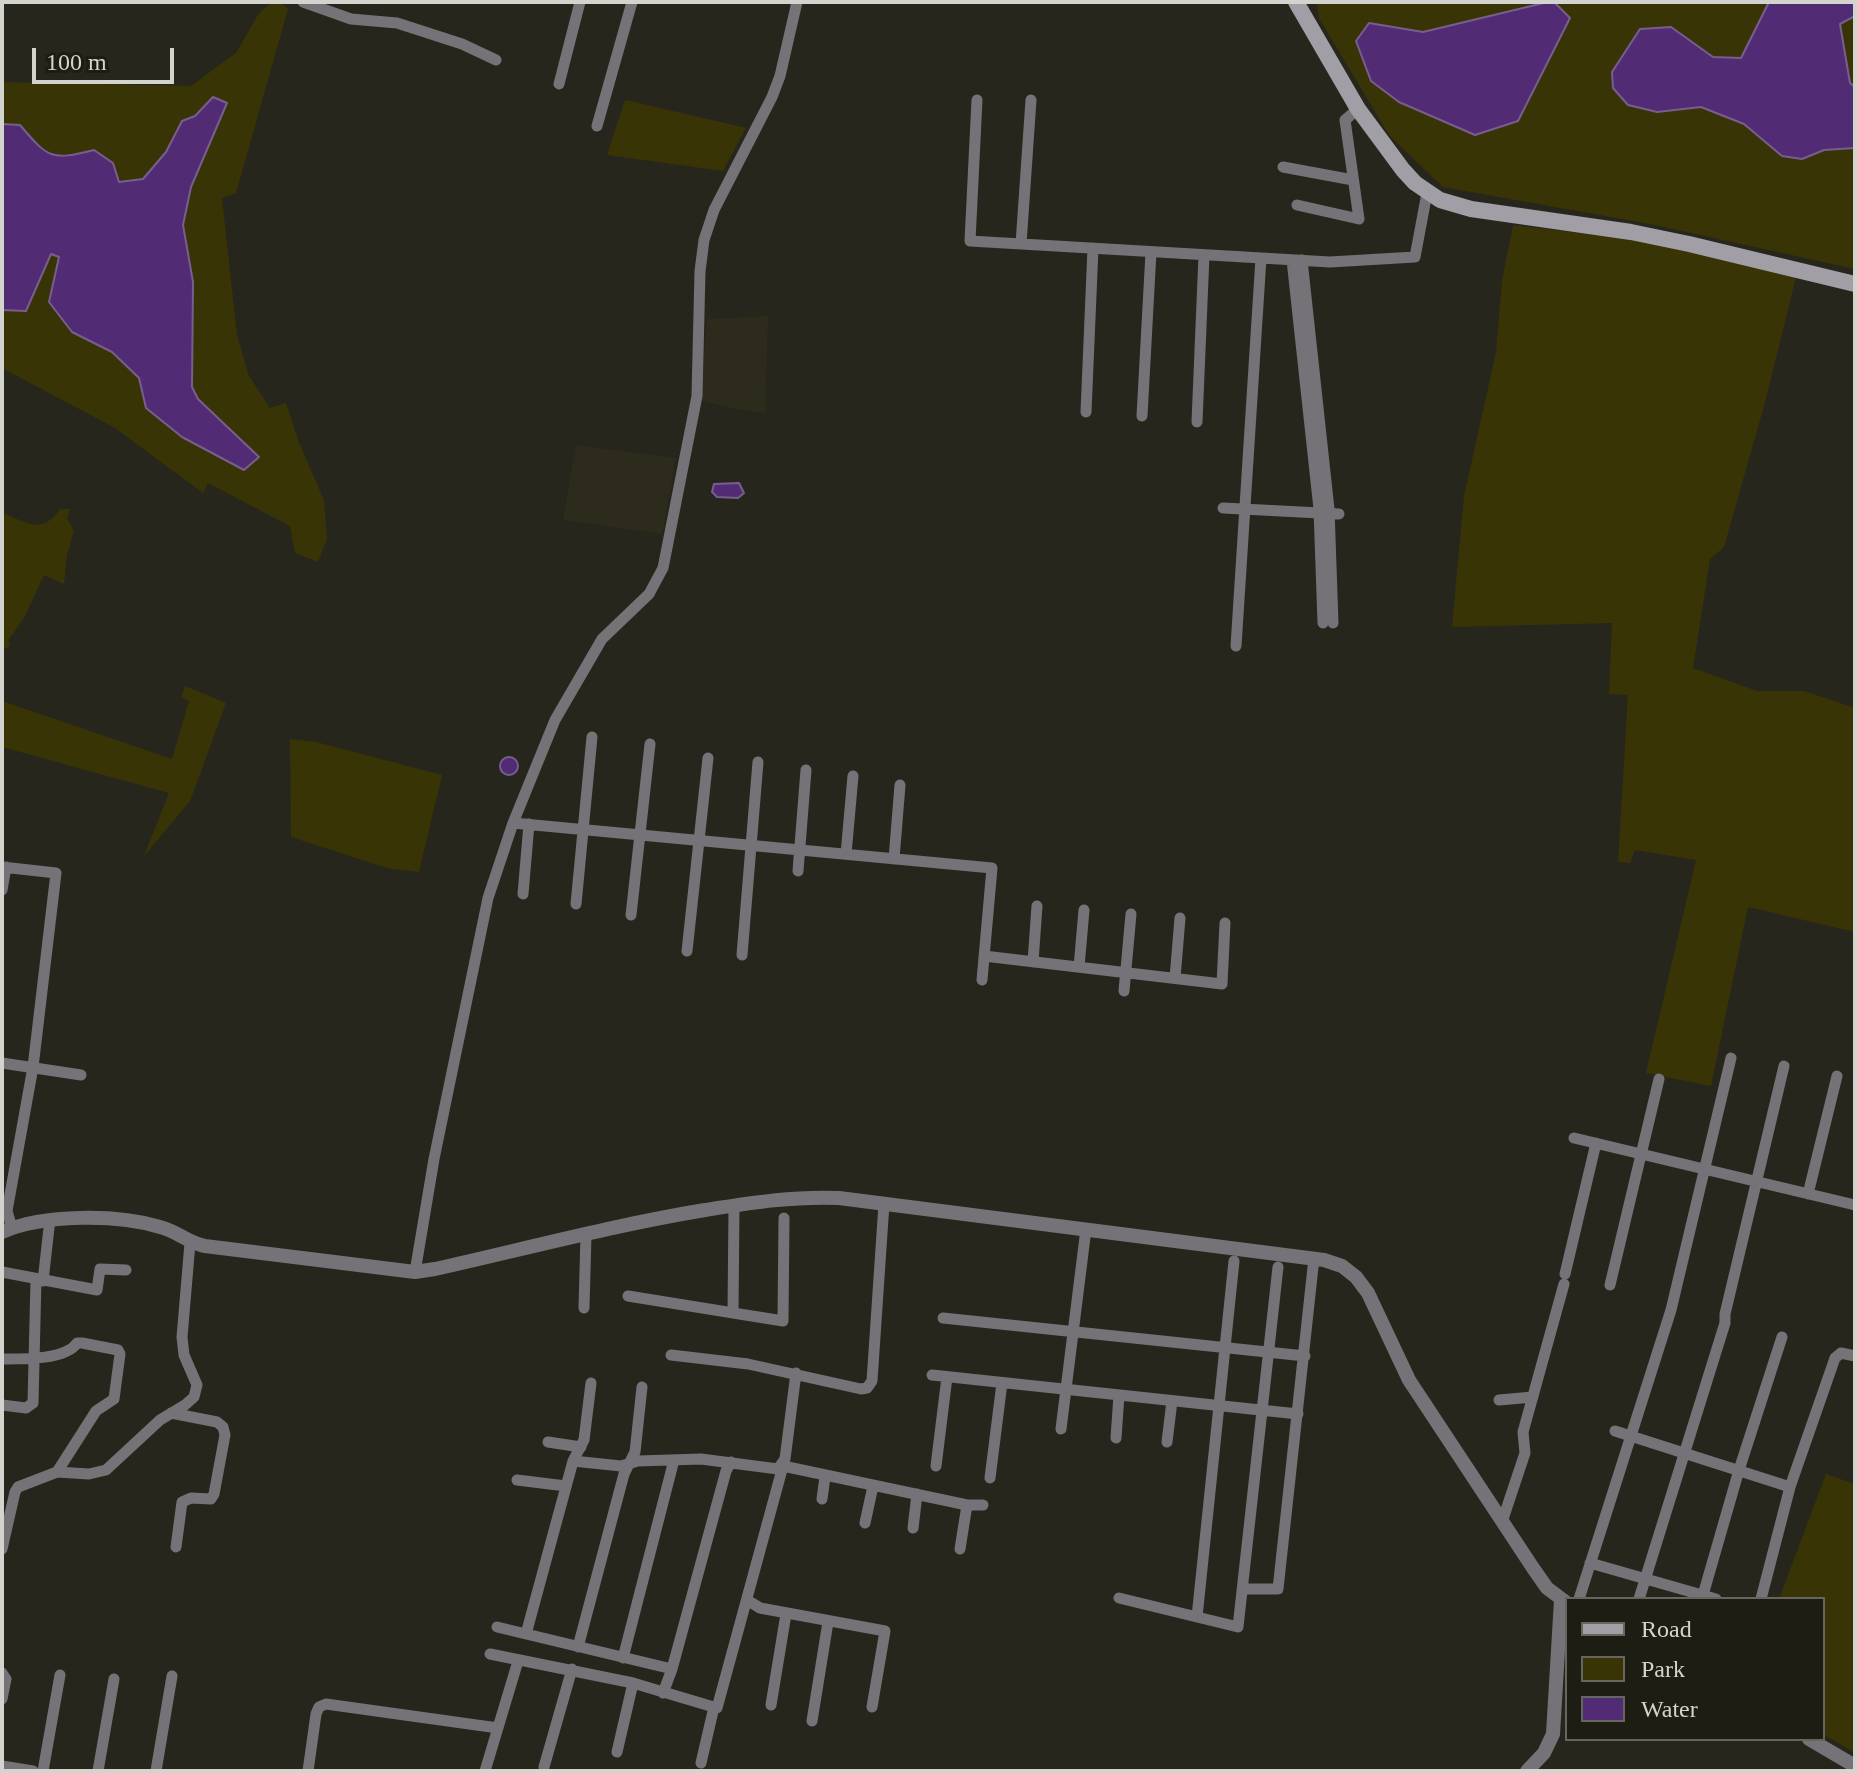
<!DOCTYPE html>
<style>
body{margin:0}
#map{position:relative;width:1857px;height:1773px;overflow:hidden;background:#27261d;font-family:Georgia,serif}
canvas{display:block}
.frame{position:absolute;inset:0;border:4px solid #d4d4ce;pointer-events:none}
.legend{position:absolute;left:1565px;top:1597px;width:260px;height:144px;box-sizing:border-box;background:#1e1d14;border:2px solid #67665e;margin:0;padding:10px 14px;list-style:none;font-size:24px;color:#d4d4ce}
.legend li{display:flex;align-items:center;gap:16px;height:40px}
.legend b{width:40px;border:2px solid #67665e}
.scale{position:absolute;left:32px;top:48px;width:142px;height:36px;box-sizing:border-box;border:4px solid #d4d4ce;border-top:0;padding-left:10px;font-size:24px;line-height:28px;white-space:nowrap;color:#d4d4ce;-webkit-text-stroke:6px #1e1d14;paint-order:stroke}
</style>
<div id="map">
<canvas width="1857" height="1773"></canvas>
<div class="frame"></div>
<ul class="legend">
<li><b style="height:10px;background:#a19ea6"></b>Road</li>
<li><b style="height:22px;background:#393405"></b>Park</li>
<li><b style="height:22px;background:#512b73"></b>Water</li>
</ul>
<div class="scale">100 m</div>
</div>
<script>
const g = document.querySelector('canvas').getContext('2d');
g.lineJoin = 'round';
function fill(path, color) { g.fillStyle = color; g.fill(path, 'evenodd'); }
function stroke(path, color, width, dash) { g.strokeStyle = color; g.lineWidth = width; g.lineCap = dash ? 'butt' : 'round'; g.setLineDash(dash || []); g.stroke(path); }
const built = new Path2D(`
 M768,316L765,413L735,409L701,400L707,319Z
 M576,445L676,458L662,534L563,520Z`);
const green = new Path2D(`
 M272,2H280L288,9L236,193L222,198L237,335L249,376L270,408L286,403L298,440L324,500L327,539L318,562L295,553L290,526L208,483L203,493L115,428L2,368V82L191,86L236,53L259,13Z
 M1317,2H1855V269L1650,224L1443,187L1389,135L1319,18Z
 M625,100L746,128L723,171L607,155Z
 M1513,225L1640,240L1796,277L1766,399L1724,547L1710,559L1693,668L1757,691H1804L1855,708V932L1748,907L1711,1086L1646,1073L1696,860L1635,850L1630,863L1618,862L1628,695L1609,694L1612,623L1452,627L1464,496L1496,352L1502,281Z
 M60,509H70L67,518L74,531L67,555L64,584L44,575L25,616L8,641L10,646L3,650L2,513C27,522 42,536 60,509Z
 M185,686L226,703L190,801L144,856L169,793L2,747V701L172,759L189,701L181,697Z
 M290,739L316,742L442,775L419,872L387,868L291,837Z
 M1826,1474L1855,1484V1753L1823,1734V1599H1779Z`);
const water = new Path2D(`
 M1548,2H1554L1570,18L1518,121L1475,135L1399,102L1371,81L1356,41L1369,23L1423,32Z
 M1769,2H1855V16L1840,24L1850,83L1855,87V148L1824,150L1802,159L1782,156L1744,124L1701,107L1657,112L1628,105L1613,88L1612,72L1640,29L1671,27L1713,57L1741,58Z
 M213,97L227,103L191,187L183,225L193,282L192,387L198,399L259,457L244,470L182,437L146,408L139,378L112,352L72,332L49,302L59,257L51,254L26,311L2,310V124L20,125C48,158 51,161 94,150L113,163L119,182L143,179L166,152L182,121L195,116Z
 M739,483L744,493L738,498L717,497L712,492L714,484Z
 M500 766a9 9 0 1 1 18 0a9 9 0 1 1-18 0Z`);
const minor = new Path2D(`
 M303,2L351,19L397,23L462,44L496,60
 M559,84L580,2
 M977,100L970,241L1330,262L1415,257L1427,193
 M597,126L632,2
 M1283,167L1353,180
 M1297,205L1359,219L1345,120L1358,109
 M1021,244L1031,100
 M1292,260L1319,509L1323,623
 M1302,260L1329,509L1333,623
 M1086,412L1093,248
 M1142,416L1151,252
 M1197,422L1204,255
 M1223,508L1339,514
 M1236,646L1261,258
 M513,823L992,868L982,980
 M846,854L853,776
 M894,859L900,785
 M2,867L56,873L33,1067L7,1211L12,1228
 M798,871L806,770
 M2,890L6,867
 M523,894L529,824
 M576,904L592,737
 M631,915L650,744
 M687,951L708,758
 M742,955L758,762
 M984,956L1222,984L1225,923
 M1033,962L1037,906
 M1079,967L1084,910
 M1175,978L1180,918
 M1124,991L1131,914
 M2,1063L81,1075
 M1574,1138L1855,1205
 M1808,1194L1837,1076
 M2,1272L97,1290L100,1269L126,1270
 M415,1272L434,1159L488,898L513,823L555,720L602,639L649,594L663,568L697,396L700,271L704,240L714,210L772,97L780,76L797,2
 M1565,1274L1596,1143
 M43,1281L50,1219
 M1610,1285L1659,1079
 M628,1296L783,1321L784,1218
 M584,1308L586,1234
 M733,1313L734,1206
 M943,1318L1305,1356
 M671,1355L748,1364L861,1389L867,1388L872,1381L884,1204
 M2,1359C22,1359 66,1360 77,1343H82L118,1350L120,1354L114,1399L96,1411L57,1472
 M932,1375L1298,1414
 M1499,1400L1533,1397
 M2,1405L26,1408L33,1403L36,1279
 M171,1413L217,1422L223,1427L225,1435L214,1494L211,1499L191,1498L182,1502L176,1547
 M1061,1429L1086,1229
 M1615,1431L1790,1487
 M1116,1438L1119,1395
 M548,1442L581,1447
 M1167,1442L1172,1401
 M573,1461L621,1466L638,1461L701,1459L778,1469L785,1459L796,1373
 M936,1466L947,1377
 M990,1478L1002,1383
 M517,1480L566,1486
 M822,1499L825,1477
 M1502,1522L1525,1453L1523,1432L1564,1284
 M865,1523L873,1486
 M913,1528L917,1494
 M2,1549L15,1492L18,1487L57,1472L89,1474L106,1470L160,1420L185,1405L194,1397L197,1385L184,1355L182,1337L190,1243
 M960,1549L967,1505
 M1590,1563L1716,1599
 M1243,1589H1278L1314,1258
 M1703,1595L1739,1470L1782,1337
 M1119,1598L1238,1627L1278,1267
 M1579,1599L1671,1310L1731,1058
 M1639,1599L1725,1323V1314L1784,1066
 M1761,1599L1790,1487L1835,1358L1841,1353L1855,1356
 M747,1600L760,1608L885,1631L872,1707
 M1197,1617L1234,1261
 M497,1627L672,1669
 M526,1634L573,1461L584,1440L591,1383
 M578,1647L624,1474L635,1452L642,1387
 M490,1654L633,1683L717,1708L783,1466L967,1505H983
 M623,1658L674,1460
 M2,1673L6,1679L2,1699
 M663,1693L672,1669L726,1471L731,1462
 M771,1705L786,1614
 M812,1721L828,1622
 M617,1752L633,1683
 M701,1763L714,1707
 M2,1766L33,1771
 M544,1767L572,1669
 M43,1771L60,1675
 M98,1771L114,1679
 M156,1771L172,1676
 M308,1771L316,1714L319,1707L326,1704L498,1728
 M485,1771L518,1661`);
const tertiary = new Path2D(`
 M2,1232C44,1214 117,1214 160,1227C177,1231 188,1243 205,1246L415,1272L435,1269C524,1249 614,1225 705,1210C750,1203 793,1196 839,1198L1324,1260L1342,1266L1356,1277L1368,1293L1409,1380L1533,1568L1547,1588L1567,1603
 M1809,1739L1855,1766
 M1527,1771L1544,1753L1553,1734L1561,1600`);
const secondary = new Path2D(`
 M1296,2L1358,109L1403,170L1415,183L1440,200L1471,209L1631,232L1689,244L1855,284`);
fill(built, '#2d2c1c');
fill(green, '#393405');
fill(water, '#512b73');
stroke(water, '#785e8e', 2);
stroke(minor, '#757377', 11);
stroke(tertiary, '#757377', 14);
stroke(secondary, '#a19ea6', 16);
</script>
